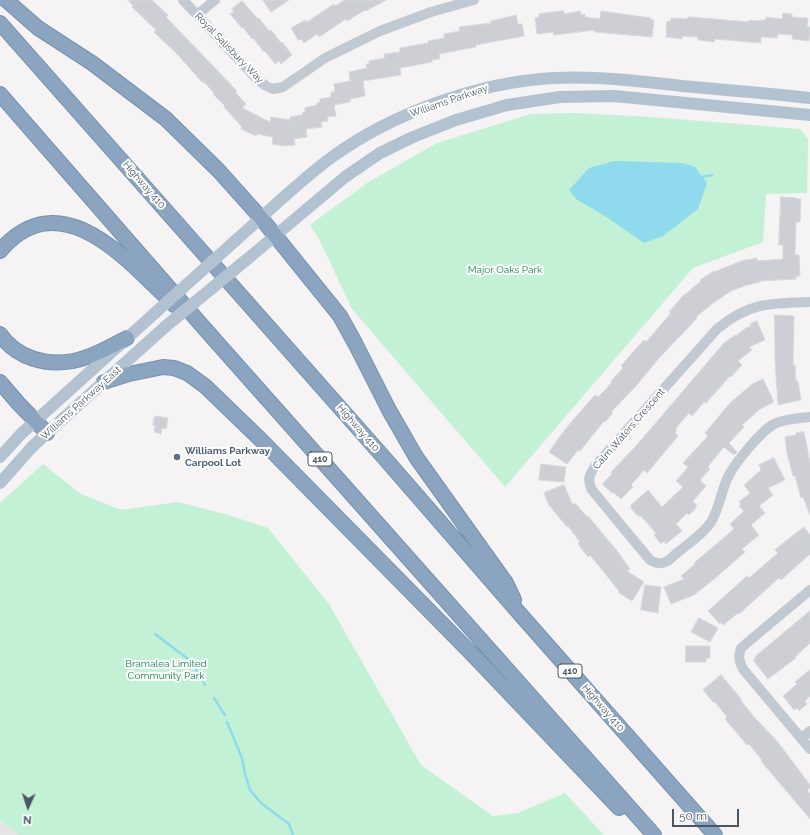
<!DOCTYPE html>
<style>
body{margin:0}
#map{position:relative;width:810px;height:835px;overflow:hidden;background:#f5f3f3;font-family:Raleway,sans-serif}
canvas{display:block}
.north{position:absolute;left:8px;top:787px;width:40px;height:40px;-webkit-text-stroke:3px #fff;paint-order:stroke;rotate:183deg;font-size:11px;font-weight:700;line-height:16px;text-align:center;color:#4a5661}
.north::after{content:'';display:block;margin:auto;width:14px;height:18px;background:#4a5661;clip-path:polygon(50% 0,100% 100%,50% 72%,0 100%)}
.scale{position:absolute;left:672px;top:809px;width:67px;height:18px;box-sizing:border-box;border:2px solid #4a5661;border-top:0;padding-left:5px;font-size:12px;line-height:14px;white-space:nowrap;color:#4a5661;-webkit-text-stroke:3px #fff;paint-order:stroke}
</style>
<div id="map">
<canvas width="810" height="835"></canvas>
<div class="north">N</div>
<div class="scale">50 m</div>
</div>
<script>
const g = document.querySelector('canvas').getContext('2d');
g.lineJoin = 'round';
function fill(path, color) { g.fillStyle = color; g.fill(path, 'evenodd'); }
function stroke(path, color, width, dash) { g.strokeStyle = color; g.lineWidth = width; g.lineCap = dash ? 'butt' : 'round'; g.setLineDash(dash || []); g.stroke(path); }
function write(font, color, halo, rows, align = 'center') {
  g.font = font + ' Raleway,sans-serif'; g.lineWidth = 4; g.setLineDash([]); g.textBaseline = 'middle'; g.strokeStyle = halo; g.fillStyle = color; for (const [text, x, y, turn = 0] of rows) {
    g.save(); g.translate(x, y); g.rotate((+turn || 0) * Math.PI / 180); g.textAlign = isNaN(turn) ? turn : align; if (halo) g.strokeText(text, 0, 0); g.fillText(text, 0, 0); g.restore();
  }
}
const education = new Path2D(`
 M0,820L18,835H0Z`);
const green = new Path2D(`
 M576,113L651,117L800,129L808,139L807,193L766,194L763,242L693,268L505,487L352,309L320,241L310,225L367,183L437,143L531,114Z
 M43,464L81,494L121,510L178,502L228,515L268,528L329,604L421,765L493,816L518,813L565,793L604,835H18L0,820V503Z`);
const water = new Path2D(`
 M614,161L683,163L695,167L707,183L698,209L663,236L644,243L605,216L576,199L569,190L589,168Z`);
const stream = new Path2D(`
 M701,177L712,175
 M155,634L192,662L205,685
 M214,698L225,715
 M227,722L242,758L245,774L250,790L261,803L289,824L293,835`);
const building = new Path2D(`
 M128,0H152L168,15L166,17L237,91L235,92L246,104L242,108L270,122L271,117L290,120V117L303,115L302,113L305,112V108L317,105V103L320,102V99L331,97V92H335L334,84L350,81L349,72L367,68L366,64H369V61L385,58L384,54L400,52V48L428,43V41L444,38V34L460,31L459,27L491,23V21L516,15L518,24H522L524,36L476,45V47L439,54L440,59L432,60V62L400,68L401,75L363,81L365,96L350,99V102L334,105L336,116L327,117L328,121L321,122L322,127L306,129L307,137L294,139L295,145L285,146L272,144L273,137L257,134L256,136L241,129L242,127L224,107L225,106L213,94L214,93L204,82L203,83L178,55L154,32L156,30L132,7L133,6Z
 M263,0H289L271,12Z
 M345,0H386L366,11L365,10L347,21L346,19L319,37L317,34L304,43L301,39L298,40L291,28L305,20L307,22L334,4L335,6Z
 M242,1L258,19L259,18L269,31L271,30L281,43L282,42L292,55L281,64L279,61L275,64L265,51L264,52L253,38L252,39L243,27L242,28L230,14L234,12L232,9Z
 M564,11V14L580,11L581,15L585,14V17L600,19L601,11L651,18L650,20H654L652,37L595,32V30L554,35L553,32L537,34L535,18L539,17V14Z
 M783,13L792,14V17L808,18L807,27H810L809,41L792,39L793,35L778,34L777,38L761,37V43L715,39L714,42L698,40V37L682,36V39L666,37L667,21L670,22L671,18L687,19L688,17L703,18L749,22V20L762,21V20H766V17L782,19Z
 M781,197L797,198V199H801L800,222H796L795,255H799L800,276H796V279L760,281V282L747,285L731,291L713,303L696,317L697,318L686,330L659,358L636,386L611,412L613,413L605,422L604,421L580,451L578,450L574,455L567,464L549,452L560,436L573,420L595,395L598,397L607,388L612,382L611,381L623,368L621,366L633,352L644,340L646,342L671,313L669,312L682,297L701,281L700,280L714,271V272L741,261L757,258V261L783,259V245H779Z
 M775,315L794,316L793,365H795L796,382L798,381L801,400L778,405L775,360Z
 M757,321L765,340L749,347L752,350L738,361L742,365L731,377L730,376L706,403L704,402L692,416L689,413L675,429L677,430L675,433L678,436L647,473L644,470L631,485L633,487L621,499L613,492L612,493L602,484L612,474L611,472L636,446L724,343L735,335L736,336L746,328L751,326L750,324Z
 M763,379L774,402L760,409L742,425L744,427L729,443L737,452L734,455L724,447L709,465L708,467L710,469L700,480L706,486L693,501L697,506L695,507L696,508L689,515L687,513L676,524L682,531L666,544L664,541L661,544L654,535L656,533L641,516L640,517L638,515H637L631,508V505L648,490L662,507L683,487L676,481L688,467L683,463L708,436L705,433L730,403L751,385Z
 M155,416L168,418L166,429L162,428L161,434L154,432L155,426L153,425Z
 M804,432L810,463V515L803,497L801,498L795,476H793L787,453L785,437L796,435V433Z
 M774,458L785,480L768,488L773,495L759,506L765,513L751,525L759,535L742,549L745,552L713,580L694,595L671,604L664,587L684,579L681,576L695,564L694,563L734,529L730,524L744,511L739,506L741,504L739,502L750,493L744,485L761,470L759,465Z
 M541,464L566,467L564,482L539,480Z
 M564,485L573,505L575,503L587,517L588,516L618,552L630,569L627,571L644,582L632,601L619,593V591L603,571L590,555L588,557L578,544L580,542L568,526L567,527L549,505L544,493Z
 M804,527L810,535V554L781,580L779,578L739,614L738,613L723,625L721,622L720,624L708,611L747,576L749,578L778,553L775,550Z
 M645,585L661,587L658,613L641,610Z
 M810,611V643L795,657L796,658L768,679L753,660L756,658L755,657Z
 M699,618L718,628L710,642L691,632Z
 M686,646H710V658H706V662H686Z
 M810,670V696L805,701L807,704L799,711L797,708L794,710L783,696L797,684L795,682Z
 M721,675L741,699L742,702L755,718L777,741L810,785V788L807,790L810,794V819L761,761L762,760L749,744L747,745L725,719L727,717L715,702L714,703L703,690Z`);
const minor = new Path2D(`
 M183,0L258,80L266,86L273,89L283,87L325,58L380,31L431,12L474,0
 M197,15L215,0
 M810,302C771,303 749,302 717,329L595,466C589,476 587,479 592,490L650,560C657,564 661,564 668,561C680,549 702,536 711,522C719,509 721,493 727,479C733,465 761,431 774,424C784,419 799,418 810,417
 M810,590L741,648C738,657 739,661 743,669L810,749
 M801,739L810,731`);
const major = new Path2D(`
 M235,241C267,213 298,182 332,157C393,113 479,82 554,78C597,76 639,81 682,86C725,90 767,93 810,98
 M251,256L345,177L380,153L413,137L456,120L507,105L560,97L614,96L810,115
 M0,457L21,434L156,312
 M0,483L32,447L47,433L166,326`);
const highway = new Path2D(`
 M6,0L38,28L92,63L166,119L219,171L261,218L340,316L355,343L389,410L416,457L506,583L514,600
 M0,23L387,461L520,614L715,835
 M0,94L205,329L654,835
 M0,251C61,180 128,261 174,305
 M0,334C16,358 46,366 73,361C92,357 110,347 127,338
 M0,382L18,403L47,433
 M104,382L129,374L163,367L174,368L187,373L205,386L261,440L471,653L619,808`);
const majorBridge = new Path2D(`
 M156,312L235,241
 M166,326L251,256`);
const markers = [
 [177,457,4,"#5c6f8a"]
];
const shields = [
 [320,459,24],
 [570,671,24]
];
const shieldNames = [
 ["410",320,459],
 ["410",570,671]
];
const streetNames = [
 ["Royal Salisbury Way",229,48,46],
 ["Williams Parkway",449,101,-19],
 ["Highway 410",144,185,49],
 ["Williams Parkway East",81,403,-42],
 ["Highway 410",358,428,49],
 ["Calm Waters Crescent",629,429,-49],
 ["Highway 410",603,708,49]
];
const parkNames = [
 ["Major Oaks Park",505,270],
 ["Bramalea Limited",166,664],
 ["Community Park",166,676]
];
const serviceNames = [
 ["Williams Parkway",185,451],
 ["Carpool Lot",185,463]
];
fill(education, '#e6e4e5');
fill(green, '#c3f1d5');
fill(water, '#90daee');
stroke(stream, '#90daee', 2.5);
fill(building, '#cdcfd5');
stroke(building, '#d7d9de', 1);
stroke(highway, '#7690ad', 16);
stroke(minor, '#c1cad2', 10);
stroke(major, '#b3c2d1', 12);
stroke(highway, '#8ba5c1', 14);
stroke(majorBridge, '#b3c2d1', 12);
for (const [x, y, r, color] of markers) { const dot = new Path2D(); dot.arc(x, y, r, 0, 2 * Math.PI); g.fillStyle = color; g.fill(dot); stroke(dot, '#fff', 1.5); }
for (const [x, y, w] of shields) { const box = new Path2D(); box.roundRect(x - w / 2, y - 7, w, 14, 3); g.fillStyle = '#fff'; g.fill(box); stroke(box, '#4a5661', 1); }
write('bold 9px', '#4a5661', null, shieldNames);
write('10px', '#4a5661', '#fff', streetNames);
write('10px', '#17864f', '#fff', parkNames);
write('bold 10px', '#4e5e75', '#fff', serviceNames, 'left');
</script>
